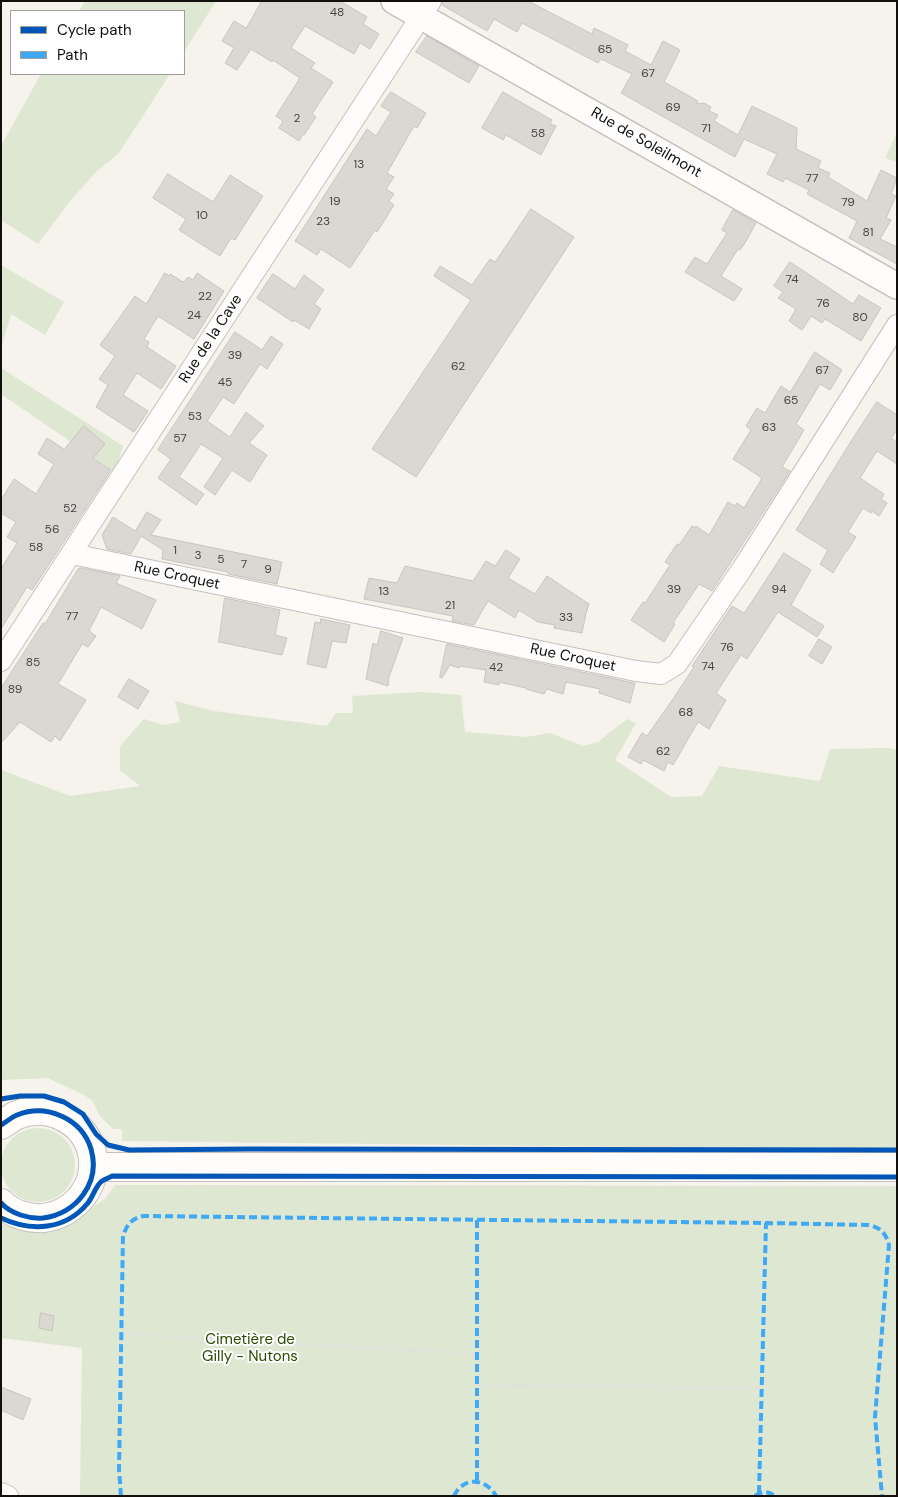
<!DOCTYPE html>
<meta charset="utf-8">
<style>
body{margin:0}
#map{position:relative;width:898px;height:1497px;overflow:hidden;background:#f6f2ec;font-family:"DM Sans",sans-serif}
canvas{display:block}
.frame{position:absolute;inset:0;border:2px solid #12100d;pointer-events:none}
.legend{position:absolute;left:10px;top:10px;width:175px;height:65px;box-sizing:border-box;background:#fff;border:1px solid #a09f9e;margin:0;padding:6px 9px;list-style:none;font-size:15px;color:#12100d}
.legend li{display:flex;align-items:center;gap:10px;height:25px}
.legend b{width:25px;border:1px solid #a09f9e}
</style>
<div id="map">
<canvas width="898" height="1497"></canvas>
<div class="frame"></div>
<ul class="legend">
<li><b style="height:6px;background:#0057b8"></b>Cycle path</li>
<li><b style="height:6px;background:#3fa9f5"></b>Path</li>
</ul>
</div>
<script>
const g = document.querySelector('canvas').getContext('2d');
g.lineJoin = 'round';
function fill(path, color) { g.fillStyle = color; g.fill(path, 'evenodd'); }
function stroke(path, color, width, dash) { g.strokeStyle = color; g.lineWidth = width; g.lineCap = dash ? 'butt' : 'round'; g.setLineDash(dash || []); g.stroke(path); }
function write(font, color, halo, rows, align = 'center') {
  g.font = font + ' "DM Sans",sans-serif'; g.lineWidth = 4; g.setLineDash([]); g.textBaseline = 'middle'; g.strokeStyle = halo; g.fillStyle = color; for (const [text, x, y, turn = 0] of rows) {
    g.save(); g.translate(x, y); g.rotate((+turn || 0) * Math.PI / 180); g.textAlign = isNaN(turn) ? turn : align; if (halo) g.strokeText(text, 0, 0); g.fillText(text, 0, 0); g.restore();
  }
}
const green = new Path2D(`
 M85,1H216L184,52V11H79Z
 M41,74H170L119,153L96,172L70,201L38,244L1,220V146Z
 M897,133V162L885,158Z
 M1,265L64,302L45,335L11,314L1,349Z
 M1,368L123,446L115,472L1,394Z
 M422,692L461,695L465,732L526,737L550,733L583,746L598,742L627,719L636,723L615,760L671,797L702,796L719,766L820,781L830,749L889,748L897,750V1150L122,1141V1129H113L100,1116L92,1100L84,1095L48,1078L1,1080V770L70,796L140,786L120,770V746L144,719L163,725L180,722L175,701L214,711L327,726L336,713H353L352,696Z
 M1 1165a37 37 0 1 1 74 0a37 37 0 1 1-74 0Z
 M115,1185L897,1186V1496H80L82,1348L1,1338V1224L15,1227L86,1211L105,1199Z`);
const building = new Path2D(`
 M262,1H340L367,17L363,24L379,34L370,49L360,43L354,54L305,26L291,48L315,63L311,68L333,82L312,114L316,117L304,135L303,134L299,141L279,128L283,121L276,116L300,78L273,60L272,62L251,49L237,70L225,63L234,48L222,41L234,21L246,28Z
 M443,1H528L592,34L594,28L628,45L625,51L651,65L663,41L680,50L664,82L698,101L696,104L704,103L711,107L709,111L718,115L714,121L738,135L752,106L797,128L796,149L821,161L818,168L830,173L828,177L867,201L881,170L897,178L891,194L896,196L886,218L891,220L880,239L897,247V264L849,238L857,221L807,194L809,190L785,178L783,182L767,174L777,154L744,139L735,157L621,93L632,74L601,59L598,63L522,23L517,32L494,19L487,31L442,5Z
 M427,36L479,66L469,83L416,52Z
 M391,92L426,113L417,128L414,126L387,173L394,177L386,189L394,194L389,201L394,205L377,232L375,230L350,268L321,249L317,255L295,241L367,129L376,136L391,112L381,106Z
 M503,92L552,120L550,124L556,126L541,155L506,135L503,140L482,128Z
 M168,174L213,202L230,175L263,196L235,240L231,238L220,256L179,230L186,219L153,198Z
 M531,209L574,237L416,477L372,449L471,300L434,276L440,266L472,285L490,259L495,262Z
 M733,210L756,223L745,243L740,250L738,249L721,276L742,289L734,301L685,272L695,257L707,264L727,233L722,230Z
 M790,262L853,304L859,295L881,308L861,341L825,319L822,323L811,316L802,330L789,321L796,309L778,298L783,292L774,286Z
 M165,273L169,276L170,274L183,282L188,277L193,280L197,273L224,291L194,339L158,316L144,339L149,342L147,347L176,366L161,389L137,373L123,395L148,411L134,432L96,407L108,385L99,379L115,356L100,345L135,296L146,304Z
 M273,274L295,289L304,275L324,290L314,304L321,309L309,329L294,320L293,322L257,298Z
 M235,332L262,350L271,336L283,344L267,369L260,364L234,404L223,397L207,421L230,437L246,412L264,426L249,443L267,455L250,482L232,470L215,495L204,487L223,458L201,444L179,477L204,494L196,505L158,478L171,459L158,450Z
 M815,352L842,370L830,390L820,384L796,424L804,430L782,467L790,471L712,591L699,584L673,623L675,624L664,642L631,620L643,602L645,603L670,565L665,562L677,544L679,545L692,526L695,528L696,526L709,535L728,502L735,506L737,503L744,508L762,478L733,459L751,430L746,426L757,408L765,413L781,386L790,392Z
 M877,402L897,415V430L891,438L897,442V464L877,451L860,478L884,494L881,499L887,503L879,516L872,511L871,513L863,508L848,532L856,537L847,551H846L833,573L820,564L828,550L796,530L855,435Z
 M84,426L105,444L93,458L111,470L32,590L27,587L1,629V569L17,543L7,537L16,522L1,513V500L14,479L36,494L54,464L38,454L47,438L64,449Z
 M147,512L161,520L151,535L282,562L277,584L228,574V572L162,559L163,550L141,536L131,554L107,549L102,535L113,517L135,531Z
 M506,550L520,559L508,578L535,594L547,576L589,604L586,613L582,633L554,628L555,625L538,622L519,610L515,618L488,601L474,625L452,621L453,616L364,599L369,578L397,583L405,566L473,581L486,561L495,566Z
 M784,553L811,570L791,605L824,626L817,637L778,612L747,659L741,655L716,693L726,700L709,729L698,722L673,765L668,762L664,771L643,760L641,764L628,757L642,733L647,736L673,699L694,667L692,666L732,606L744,613Z
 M81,568L120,576L116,583L156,600L142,629L101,607L89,631L96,636L88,647L82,644L58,684L86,700L60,741L55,736L51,742L20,722L1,743V688L43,623L45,624L78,569Z
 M225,598L280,610L275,635L287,638L282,655L219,642Z
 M321,619L350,625L346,643L332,641L326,668L307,664L315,622L320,623Z
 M381,631L403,638L389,677L388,686L366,679L373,643L377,645Z
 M819,639L832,647L822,664L809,656Z
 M447,644L634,683H635L630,703L599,693L600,689L566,682L563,694L547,689L544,694L526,689V688L499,682V685L484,682L486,670L460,666L459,668L450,665L442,678L440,677Z
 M129,679L149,691L138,709L118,697Z
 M41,1313L54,1316L52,1331L39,1328Z
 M1,1387L31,1399L23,1420L1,1410Z`);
const path = new Path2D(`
 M121,1334L477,1354
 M477,1385L762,1388`);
const minor = new Path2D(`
 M72,554L636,671L661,674L677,664L742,569L897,325
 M1,661L431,1
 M1,1493L8,1496`);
const tertiary = new Path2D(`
 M394,1L897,286`);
const secondary = new Path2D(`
 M1,1125C6,1122 12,1117 17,1115C47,1103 82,1119 91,1149C101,1183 76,1214 43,1218C29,1219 11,1214 1,1203
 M93,1167H897`);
const quiet = new Path2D(`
 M477,1220V1482
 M759,1493L766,1223
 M121,1496L119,1469L123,1236C127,1224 132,1218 144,1216L766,1223L868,1225C880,1227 886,1233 889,1245L875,1417L882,1496
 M454,1496C463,1476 486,1478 496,1496
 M755,1496C762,1491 768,1491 775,1496`);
const cycleway = new Path2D(`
 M1,1099L20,1096H44L64,1102L83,1114L96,1134L108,1145L129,1150L251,1149L897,1150
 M1,1125C6,1122 12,1117 17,1115C47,1103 82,1119 91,1149C101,1183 76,1214 43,1218C29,1219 11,1214 1,1203
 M1,1218C31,1232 65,1230 87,1204C93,1198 95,1186 102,1181C105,1179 109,1178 112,1176L897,1177`);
const numberNames = [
 ["48",337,13],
 ["65",605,50],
 ["67",648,74],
 ["69",673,108],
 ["2",297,119],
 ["71",706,129],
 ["58",538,134],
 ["13",359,165],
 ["77",812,179],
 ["19",335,202],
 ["79",848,203],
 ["10",202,216],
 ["23",323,222],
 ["81",868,233],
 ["74",792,280],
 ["22",205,297],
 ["76",823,304],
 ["24",194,316],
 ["80",860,318],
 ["39",235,356],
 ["62",458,367],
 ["67",822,371],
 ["45",225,383],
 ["65",791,401],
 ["53",195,417],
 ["63",769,428],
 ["57",180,439],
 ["52",70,509],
 ["56",52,530],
 ["58",36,548],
 ["1",175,551],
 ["3",198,556],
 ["5",221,560],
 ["7",244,565],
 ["9",268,570],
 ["39",674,590],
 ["94",779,590],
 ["13",384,592],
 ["21",450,606],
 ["77",72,617],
 ["33",566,618],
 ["76",727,648],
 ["85",33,663],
 ["74",708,667],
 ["42",496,668],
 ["89",15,690],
 ["68",686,713],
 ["62",663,752]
];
const streetNames = [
 ["Rue de Soleilmont",646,143,30],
 ["Rue de la Cave",211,339,-57],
 ["Rue Croquet",177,576,12],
 ["Rue Croquet",573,658,12]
];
const parkNames = [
 ["Cimetière de",250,1340],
 ["Gilly - Nutons",250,1357]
];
fill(green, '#dee7d2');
fill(building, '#dbd8d4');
stroke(building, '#c8c4c0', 1);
stroke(minor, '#c4c1bd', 22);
stroke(tertiary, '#c4c1bd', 28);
stroke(secondary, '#c4c1bd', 30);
stroke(path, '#e0dfde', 3, [4, 4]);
stroke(minor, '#fefdfc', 20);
stroke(tertiary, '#fefdfc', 25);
stroke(secondary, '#fefdfc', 28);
stroke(quiet, '#3fa9f5', 4, [8, 4]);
stroke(cycleway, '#0057b8', 5);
write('12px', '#464441', null, numberNames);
write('15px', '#12100d', '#fff', streetNames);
write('15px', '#294a00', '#fff', parkNames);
</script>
